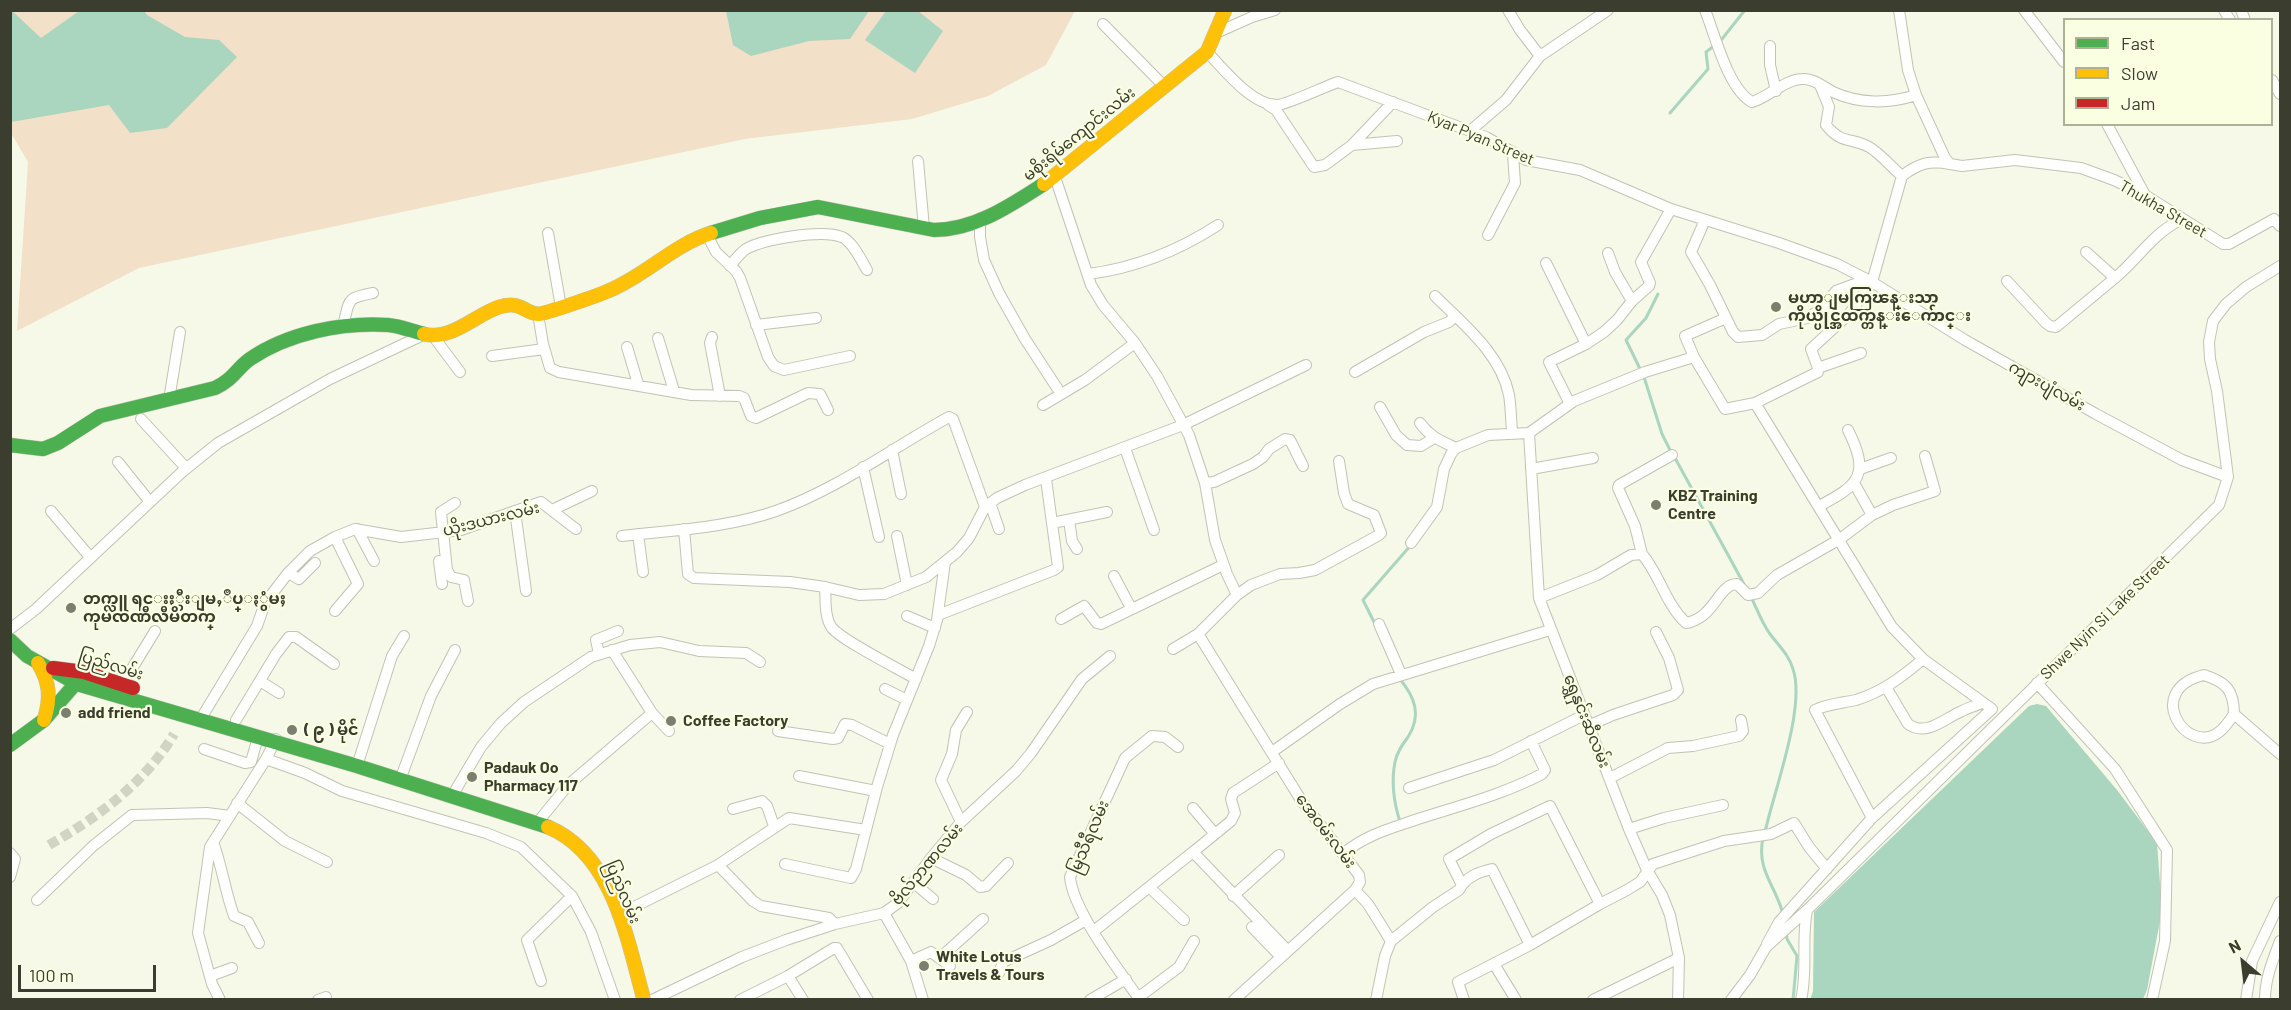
<!DOCTYPE html>
<meta charset="utf-8">
<style>
body{margin:0}
#map{position:relative;width:2291px;height:1010px;overflow:hidden;background:#f6f9e8;font-family:Barlow,sans-serif}
canvas{display:block}
.frame{position:absolute;inset:0;border:12px solid #3b3d2f;pointer-events:none}
.legend{position:absolute;left:2063px;top:18px;width:210px;height:108px;box-sizing:border-box;background:#faffe2;border:2px solid #aeb19a;margin:0;padding:8px 10px;list-style:none;font-size:18px;color:#3b3d2f}
.legend li{display:flex;align-items:center;gap:12px;height:30px}
.legend b{width:30px;border:2px solid #aeb19a}
.north{position:absolute;left:2213px;top:932px;width:60px;height:60px;-webkit-text-stroke:4px #faffe2;paint-order:stroke;rotate:332deg;font-size:16px;font-weight:700;line-height:24px;text-align:center;color:#3b3d2f}
.north::after{content:'';display:block;margin:auto;width:21px;height:27px;background:#3b3d2f;clip-path:polygon(50% 0,100% 100%,50% 72%,0 100%)}
.scale{position:absolute;left:18px;top:965px;width:138px;height:27px;box-sizing:border-box;border:3px solid #3b3d2f;border-top:0;padding-left:8px;font-size:18px;line-height:21px;white-space:nowrap;color:#3b3d2f;-webkit-text-stroke:4px #faffe2;paint-order:stroke}
</style>
<div id="map">
<canvas width="2291" height="1010"></canvas>
<div class="frame"></div>
<ul class="legend">
<li><b style="height:8px;background:#4caf50"></b>Fast</li>
<li><b style="height:8px;background:#ffc107"></b>Slow</li>
<li><b style="height:8px;background:#c62828"></b>Jam</li>
</ul>
<div class="north">N</div>
<div class="scale">100 m</div>
</div>
<script>
const g = document.querySelector('canvas').getContext('2d');
g.lineJoin = 'round';
function fill(path, color) { g.fillStyle = color; g.fill(path, 'evenodd'); }
function stroke(path, color, width, dash) { g.strokeStyle = color; g.lineWidth = width; g.lineCap = dash ? 'butt' : 'round'; g.setLineDash(dash || []); g.stroke(path); }
function write(font, color, halo, rows, align = 'center') {
  g.font = font + ' Barlow,"Noto Sans Myanmar",sans-serif'; g.lineWidth = 4.5; g.setLineDash([]); g.textBaseline = 'middle'; g.strokeStyle = halo; g.fillStyle = color; for (const [text, x, y, turn = 0] of rows) {
    g.save(); g.translate(x, y); g.rotate((+turn || 0) * Math.PI / 180); g.textAlign = isNaN(turn) ? turn : align; if (halo) g.strokeText(text, 0, 0); g.fillText(text, 0, 0); g.restore();
  }
}
const green = new Path2D(`
 M11,11H1075L1046,65L988,96L912,119L745,139L139,268L17,331L28,162L11,133Z`);
const water = new Path2D(`
 M11,10L41,38L79,11H144L147,15L185,37L219,40L237,57L167,128L130,133L109,105L11,122Z
 M726,11V10L869,11L850,39L809,41L751,56L733,45Z
 M886,11H918L943,31L915,73L865,40Z
 M2037,704L2046,706L2117,790L2157,843L2162,910L2147,990L2143,999L1810,1000L1813,991L1814,912L2029,706Z`);
const stream = new Path2D(`
 M1722,39L1745,10
 M1670,113L1708,69L1706,52L1714,46
 M1641,371L1626,340L1646,318L1658,294
 M1644,377L1662,434L1671,452
 M1675,458L1745,586
 M1751,597C1757,609 1762,623 1770,634C1779,646 1789,655 1793,669C1806,707 1774,791 1765,832
 M1376,626L1363,600L1411,545
 M1399,678C1415,697 1422,715 1408,737C1402,745 1397,752 1395,762C1391,782 1394,803 1400,822
 M1763,838C1756,870 1776,886 1783,914
 M1786,932L1787,939L1797,956L1793,1000`);
const streetTunnel = new Path2D(`
 M49,845C98,817 145,783 174,734`);
const street = new Path2D(`
 M1508,10L1520,30L1540,56
 M1705,10C1715,35 1728,89 1752,102C1769,97 1785,79 1803,79C1813,78 1824,87 1833,92C1859,104 1889,104 1916,95
 M1899,10L1908,70L1916,95L1945,158L1950,164L1962,166L2015,160L2081,168L2114,180L2145,195L2223,244H2229L2274,219L2280,226
 M2024,10L2064,62
 M2224,10L2230,20
 M2241,10L2245,20
 M1103,24L1164,86
 M1216,33L1252,17L1275,10
 M1770,46V65L1776,91
 M1207,52C1224,69 1251,105 1277,105C1286,105 1326,86 1338,82L1486,137L1526,160L1580,170L1671,209L1779,243L1837,264L1872,282L1965,340L2096,414L2182,460L2228,477
 M2272,80L2280,94
 M1820,85L1829,107L1826,125C1842,145 1851,137 1869,147C1880,153 1892,168 1902,176
 M1268,105L1276,110L1314,167L1325,165L1352,145L1397,141
 M2107,124L2145,195
 M1470,131L1506,100L1540,56L1608,10
 M1352,145L1393,102
 M918,161L924,228
 M1055,177L1091,285L1103,305L1135,343L1157,376L1189,435L1205,483L1215,540L1227,574L1237,595
 M980,219V237L984,260L999,293L1025,339L1061,394
 M1705,220L1691,252L1710,285L1733,332L1738,337L1762,335L1779,324L1807,318L1823,308L1836,291L1855,284L1871,282
 M548,233L561,307
 M707,235L716,252L736,271L740,278L768,357L774,366L784,370L850,356
 M1488,235L1515,183L1513,154
 M2086,252L2115,278C2140,257 2152,234 2182,219
 M1608,253L1615,272L1632,301
 M1546,263L1586,344
 M730,266C735,260 740,253 746,249C764,239 822,229 842,237C853,242 861,260 867,270
 M1088,274C1136,268 1178,251 1218,225
 M2007,281L2046,323L2050,326L2056,327L2115,278
 M1435,296C1463,324 1501,354 1509,395C1511,407 1511,420 1512,432
 M538,314L543,344L550,368L559,372L691,395L739,396L744,398L751,416L756,418L808,393L820,394L828,410
 M756,325L816,318
 M343,326C350,300 345,298 373,293
 M433,336L460,372
 M712,337L710,343L720,396
 M658,338L674,391
 M627,347L638,384
 M492,356L544,349
 M1694,357L1685,336L1726,318
 M1818,368L1861,353
 M1355,372L1424,332L1449,322L1455,316
 M169,400L180,332
 M1755,403L1892,627L1923,659L1992,709L1872,818L1779,922L1767,944
 M1570,404L1549,362L1586,344L1604,332L1617,320L1632,301L1649,286L1650,283L1641,262L1671,209
 M1043,405L1085,380L1135,343
 M1380,407L1396,435L1407,445L1421,446L1434,438
 M141,419L186,468
 M1420,423C1430,437 1441,441 1456,448
 M1529,433L1539,598L1629,829L1647,870L1662,895L1670,915L1679,958L1678,1000
 M1125,448L1154,530
 M892,450L901,494
 M118,462L150,502
 M863,467L879,537
 M1531,469L1593,458
 M1860,469L1891,458
 M1205,483L1214,482L1253,464L1263,457L1269,449L1285,439L1290,440L1303,466
 M1854,483L1872,515
 M455,503L441,512L447,570L451,577L464,580L468,601
 M990,503L999,529
 M1819,506C1860,485 1870,474 1848,430
 M552,510L592,491
 M51,511L90,557
 M515,511L526,591
 M1069,520L1072,541L1077,549
 M1052,523L1107,512
 M357,529L374,561
 M684,529L688,574L694,578L790,582L825,587L859,595L884,594L926,577L957,552L969,538L985,507L997,498L1025,485L1183,425L1306,365
 M638,534L643,572
 M622,536C673,530 727,528 776,511C838,489 892,448 949,417L953,419L985,507
 M897,536L907,585
 M335,537L358,584L335,611
 M1411,543L1437,507L1444,469L1451,454L1456,448L1488,435L1529,433L1574,401L1645,372L1694,357L1725,409L1755,403L1818,372V368L1811,349L1850,313L1872,282L1902,176C1919,163 1930,160 1950,164
 M1642,554L1635,526L1618,488L1619,485L1672,455
 M439,561L442,584
 M288,573L299,579L315,563
 M1114,576L1131,608
 M825,587C826,599 824,617 832,628C843,641 899,669 916,679
 M1539,598L1597,575L1631,555L1642,554C1660,575 1665,603 1686,623C1715,618 1718,584 1737,584L1748,595L1758,593L1777,575L1840,539L1872,515L1893,505L1935,491L1925,456
 M938,615L1054,570L1058,567L1046,479
 M907,616L935,628
 M1061,619L1084,606L1097,623L1101,624L1223,565
 M1379,624L1401,674
 M10,629L36,609L182,472L218,443L330,379L425,334
 M1198,634L1301,800L1359,875L1360,882L1355,890L1234,1000
 M1173,649L1198,634L1237,595L1251,585L1280,574L1299,573L1315,570L1379,535L1381,533L1374,515L1348,504L1344,493L1339,461
 M612,650L652,713L669,731
 M599,654L596,640L618,631
 M2204,675C2226,682 2234,690 2234,714C2230,720 2225,728 2219,732C2187,757 2142,690 2204,675Z
 M260,681L279,693
 M2037,683L2115,769L2167,850L2165,941L2152,1000
 M122,685L155,631
 M1886,687L1908,724C1926,737 1944,719 1960,712C1967,708 1975,706 1982,703
 M885,689L907,700
 M2234,714L2280,754
 M200,720L257,626L265,603L288,573L310,551L335,537L355,529L401,537L461,530L541,502L576,529
 M236,720L276,654L289,637H296L334,664
 M1588,726L1613,715L1673,695L1678,690L1669,658L1656,632
 M778,731L833,739L838,738L845,724L852,725L890,744
 M204,749L245,763L251,762L258,737
 M1272,752L1340,704L1373,684L1550,630
 M266,759L305,773L342,791L486,833L521,847L572,896L591,932L615,1000
 M1279,763L1233,793L1231,799L1235,813L1231,821L1193,852L1288,951
 M357,766L392,656L404,636
 M799,776L876,791
 M1610,778L1668,748L1693,746L1739,736L1743,731L1741,720
 M400,780L431,696L455,650
 M1409,788L1494,760L1584,715
 M452,796L481,747L501,723L524,702L591,657L630,645L660,642L699,651L746,653L760,662
 M237,803L285,841L327,862
 M1193,808L1215,834
 M733,809L762,801L767,806L774,826
 M1872,818L1815,710C1827,704 1842,703 1856,700C1882,692 1902,677 1923,659
 M538,822L568,785L652,713
 M961,822L941,780L952,754L956,730L967,712
 M1629,829L1664,818L1723,805
 M213,842C222,866 225,891 234,916L248,922L259,943
 M10,853L15,859L10,877
 M1344,853C1366,835 1389,829 1415,820C1458,806 1502,795 1542,774L1545,770L1531,741
 M931,858L966,875L980,887L986,886L1008,863
 M785,864L851,878L856,869L877,787L893,735L929,646L937,620L945,562
 M718,865L753,901L761,906L829,918L835,924
 M914,883L933,899
 M1462,885C1470,875 1480,872 1492,869L1530,945
 M1149,887L1184,920
 M1355,890L1368,904L1391,941
 M1233,896L1279,855
 M37,900L93,846L132,815L207,813L230,816
 M884,913L911,961L923,1000
 M618,915L718,865L789,818L866,830
 M1252,927L1281,957
 M1094,931L1193,852
 M940,958L983,919
 M911,961L931,952L950,966
 M1494,964L1516,1000
 M999,973L1003,962L1051,940L1086,920
 M210,976L232,968
 M788,976L803,1000
 M541,981L527,940L572,896
 M1139,997L1179,967L1194,941
 M220,1000L212,984L198,933L210,847L266,759L276,739
 M318,1000L326,997
 M652,1000L742,957L786,940L835,924L884,913L898,903L931,858L961,822L1016,771L1031,753L1082,679L1110,656
 M740,1000L788,976L834,948H837L868,1000
 M1090,1000L1126,979
 M1140,1000C1119,970 1073,911 1070,877L1125,758L1152,736L1165,737L1178,747
 M1376,1000L1385,956L1391,941L1433,907L1459,890L1462,885L1449,859L1491,834L1550,806L1600,904
 M1464,1000L1458,982L1530,945L1600,904L1627,890L1640,882L1653,864L1724,841L1771,834L1794,823L1809,847L1827,869
 M1593,1000L1679,958
 M1731,1000L1750,975L1766,947L1807,910L2219,505L2228,477L2217,391L2210,359L2209,342L2213,321L2226,304L2246,287L2280,266
 M1801,1000C1808,970 1801,940 1807,911
 M2246,1000L2252,961L2280,902
 M2265,1000C2265,978 2273,960 2280,941`);
const fast = new Path2D(`
 M711,233L760,218L818,207L934,230C975,230 1011,205 1044,184
 M10,445L43,449L58,443L100,416L215,388C234,379 236,369 250,359C288,333 342,322 388,325C400,326 412,331 424,334
 M10,640L27,656L77,684L357,766L548,827
 M10,745L44,720L82,676`);
const slow = new Path2D(`
 M1044,184L1207,52L1225,10
 M424,334C451,341 475,315 499,307C521,300 524,313 538,314C545,314 599,295 608,291C645,276 673,245 711,233
 M38,663C50,683 51,698 44,720
 M548,827C613,854 627,939 644,1000`);
const jam = new Path2D(`
 M53,668L84,672L133,688`);
const markers = [
 [1776,307,6,"#7c7f70"],
 [1656,505,6,"#7c7f70"],
 [71,608,6,"#7c7f70"],
 [66,713,6,"#7c7f70"],
 [671,721,6,"#7c7f70"],
 [292,730,6,"#7c7f70"],
 [472,777,6,"#7c7f70"],
 [924,966,6,"#7c7f70"]
];
const streetNames = [
 ["မစိုးရိမ်ကျောင်းလမ်း",1079,134,-39],
 ["Kyar Pyan Street",1481,138,23],
 ["Thukha Street",2163,209,30],
 ["ကျားပျံလမ်း",2047,386,29],
 ["ယိုးဒယားလမ်း",491,519,-14],
 ["Shwe Nyin Si Lake Street",2105,617,-44],
 ["ပြည်လမ်း",111,665,17],
 ["ရွှေနှင်းဆီလမ်း",1587,721,68],
 ["အေဝမ်းလမ်း",1326,831,53],
 ["မြသီရီလမ်း",1089,837,-67],
 ["ဗိုလ်ဉာဏလမ်း",927,864,-50],
 ["ပြည်လမ်း",623,892,67]
];
const poiNames = [
 ["မဟာျမကြၽန္းသာ",1788,298],
 ["ကိုယ္ပိုင္အထက္တန္းေက်ာင္း",1788,316],
 ["KBZ Training",1668,496],
 ["Centre",1668,514],
 ["တက္လူ ရင္းႏွီးျမႇဳပ္ႏွံမႈ",83,599],
 ["ကုမၸဏီလီမိတက္",83,617],
 ["add friend",78,713],
 ["Coffee Factory",683,721],
 ["( ၉ ) မိုင်",304,730],
 ["Padauk Oo",484,768],
 ["Pharmacy 117",484,786],
 ["White Lotus",936,957],
 ["Travels & Tours",936,975]
];
fill(green, '#f2e0c9');
fill(water, '#aad5bf');
stroke(stream, '#aad5bf', 3);
stroke(streetTunnel, '#d1d3c3', 10, [10, 5]);
stroke(street, '#c1c3b5', 12);
stroke(fast, '#c1c3b5', 15);
stroke(slow, '#c1c3b5', 15);
stroke(jam, '#c1c3b5', 15);
stroke(street, '#fefefc', 10);
stroke(fast, '#4caf50', 14);
stroke(slow, '#ffc107', 14);
stroke(jam, '#c62828', 14);
for (const [x, y, r, color] of markers) { const dot = new Path2D(); dot.arc(x, y, r, 0, 2 * Math.PI); g.fillStyle = color; g.fill(dot); stroke(dot, '#faffe2', 2); }
write('16px', '#3b3d2f', '#faffe2', streetNames);
write('bold 16px', '#3b3d2f', '#faffe2', poiNames, 'left');
</script>
